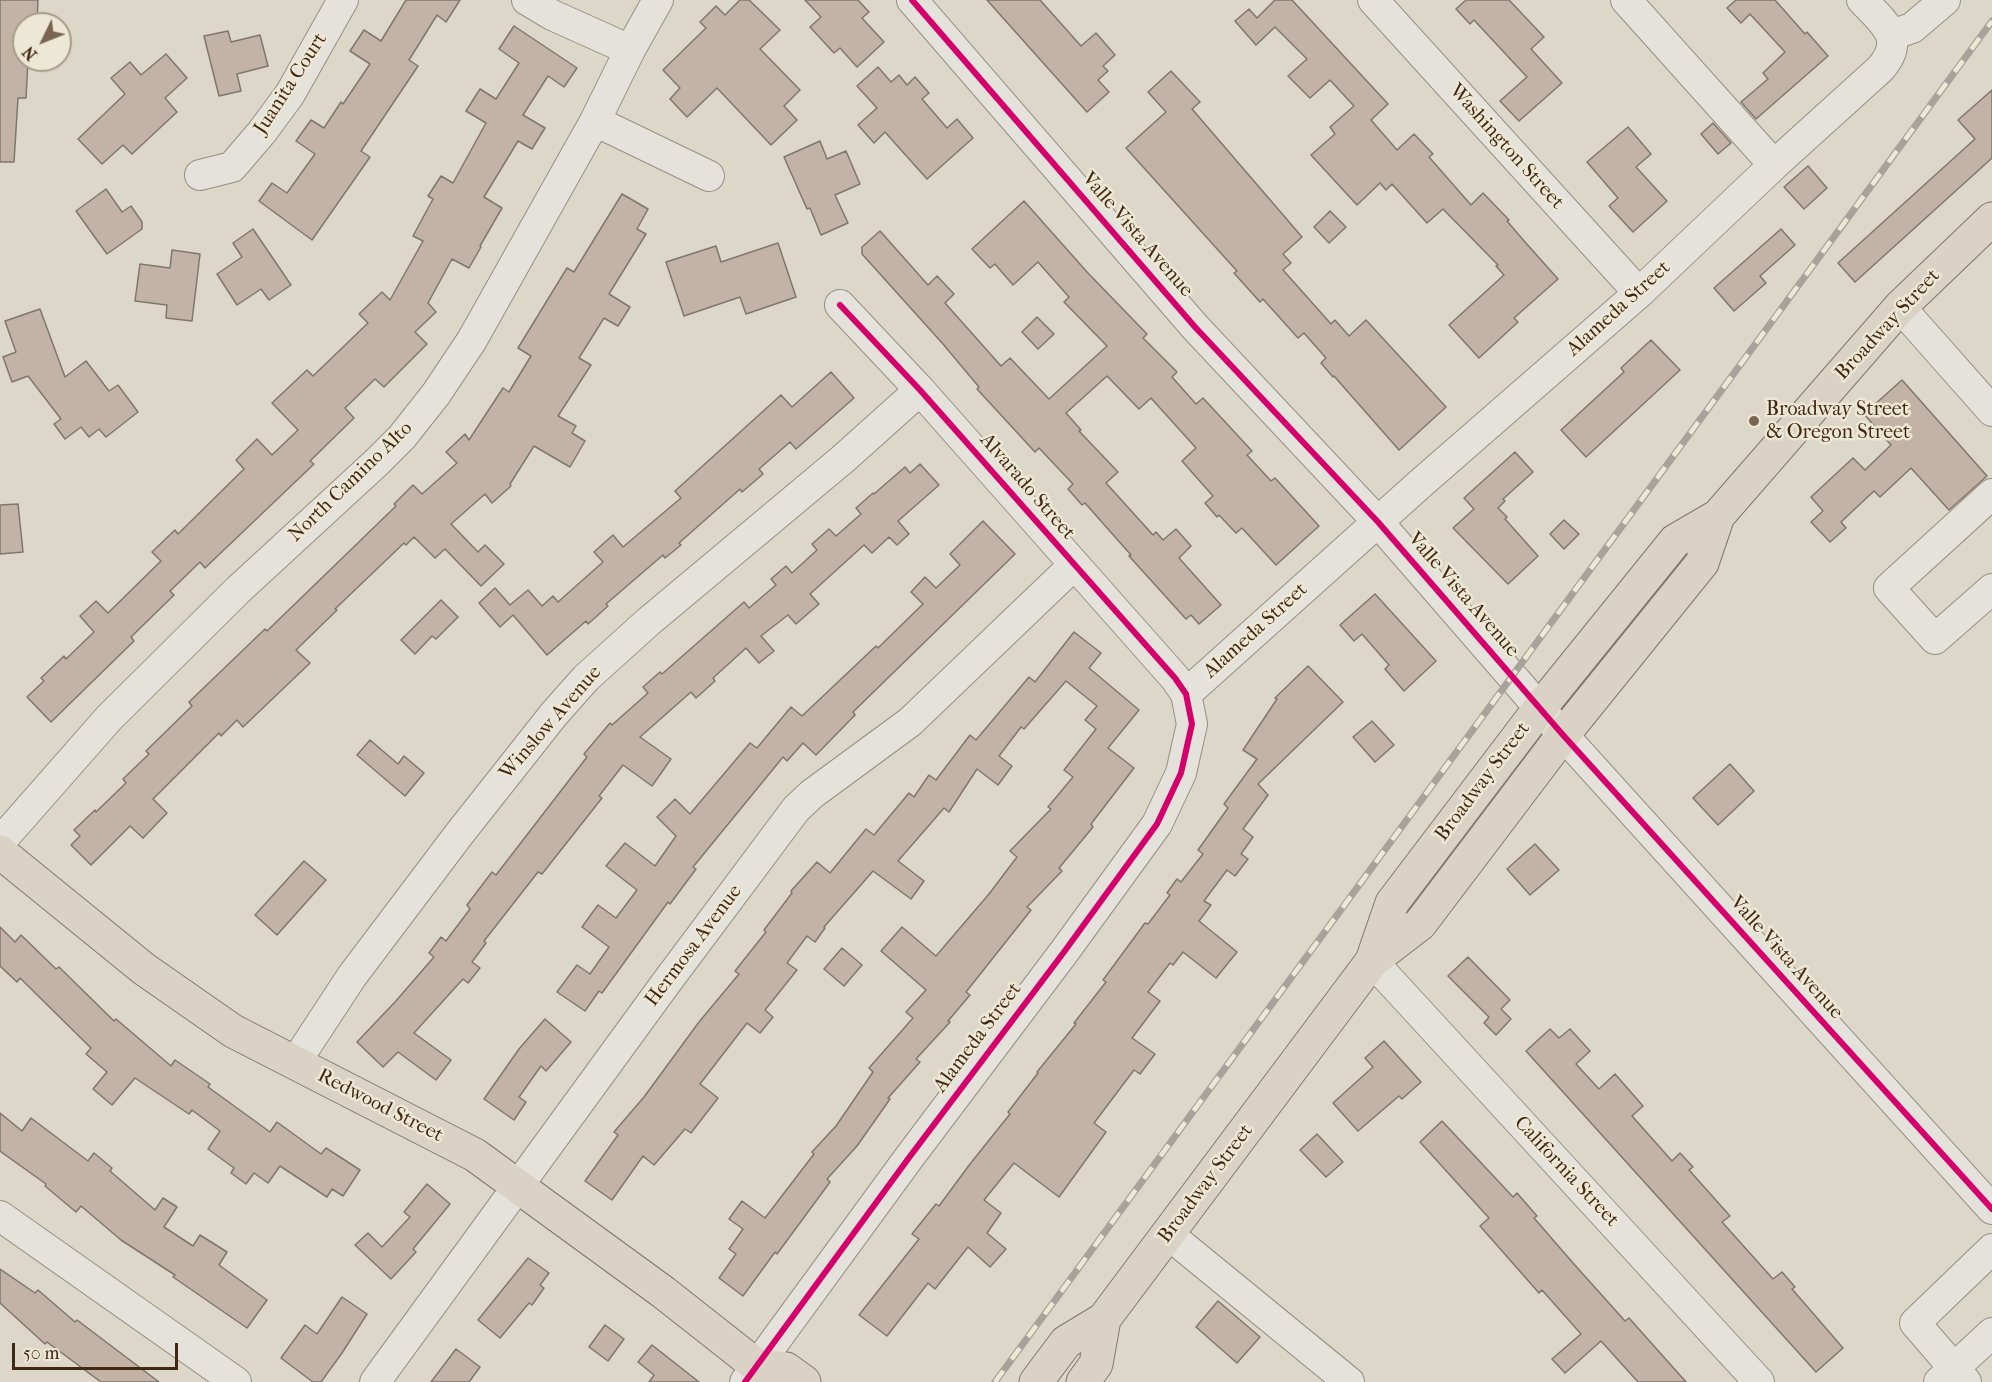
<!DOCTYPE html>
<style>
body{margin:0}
#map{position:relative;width:1992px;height:1382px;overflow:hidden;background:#dcd7c8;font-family:"IM FELL French Canon",serif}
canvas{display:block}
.north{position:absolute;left:12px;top:12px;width:60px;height:60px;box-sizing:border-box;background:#ede8d6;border:2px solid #a99b87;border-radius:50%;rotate:227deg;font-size:16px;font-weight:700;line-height:24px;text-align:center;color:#432811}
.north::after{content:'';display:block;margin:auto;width:21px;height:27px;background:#796551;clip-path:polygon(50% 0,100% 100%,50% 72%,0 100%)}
.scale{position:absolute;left:12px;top:1343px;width:166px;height:27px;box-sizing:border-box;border:3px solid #432811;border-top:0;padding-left:8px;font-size:18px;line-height:21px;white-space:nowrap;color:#432811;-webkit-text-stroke:4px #ede8d6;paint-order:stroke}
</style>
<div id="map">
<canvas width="1992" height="1382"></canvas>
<div class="north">N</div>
<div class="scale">50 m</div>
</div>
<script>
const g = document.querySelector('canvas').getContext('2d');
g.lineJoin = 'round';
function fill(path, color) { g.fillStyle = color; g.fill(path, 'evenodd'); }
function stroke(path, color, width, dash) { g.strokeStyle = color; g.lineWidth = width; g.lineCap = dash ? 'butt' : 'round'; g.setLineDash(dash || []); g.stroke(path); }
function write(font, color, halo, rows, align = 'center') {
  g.font = font + ' "IM FELL French Canon",serif'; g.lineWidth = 5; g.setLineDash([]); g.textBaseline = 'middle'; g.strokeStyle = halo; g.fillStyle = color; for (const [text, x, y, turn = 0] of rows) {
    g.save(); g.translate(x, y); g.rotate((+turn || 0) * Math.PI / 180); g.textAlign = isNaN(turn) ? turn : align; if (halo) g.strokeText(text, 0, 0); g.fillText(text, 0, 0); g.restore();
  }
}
const building = new Path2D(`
 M0,0H38L37,24H24V60H28L26,98H18L14,162H0Z
 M406,0H460L446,22L437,15L409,60L418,66L361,151L370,157L312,240L259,201L272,183L287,193L315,154L296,141L311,120L324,128L341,102L343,104L370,64L350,51L364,30L381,41Z
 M740,0H749L780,30L760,49L800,90L784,106L797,120L771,145L717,88L687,117L670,99L680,88L663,70L706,28L700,22L716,6L725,15Z
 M805,0H858L869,12L862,18L884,42L857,67L840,48L834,53L810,27L821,17Z
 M987,0H1040L1081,46L1096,33L1115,55L1103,66L1108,71L1098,80L1109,92L1087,112Z
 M1275,0H1292L1388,104L1371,120L1397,150L1414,134L1433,154L1429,157L1471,205L1483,193L1509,220L1507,221L1525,242L1558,279L1514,318L1518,322L1479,358L1449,325L1504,275L1496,266L1498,265L1443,209L1427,223L1392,184L1386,190L1380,183L1357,205L1311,155L1335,134L1330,127L1354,106L1330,80L1310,98L1288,76L1307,59L1275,27L1256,45L1235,21L1249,9L1257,18Z
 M1466,0H1509L1544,37L1531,49L1562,83L1519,121L1500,101L1527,77L1474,20L1470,24L1456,9Z
 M1736,0H1775L1805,34L1807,32L1828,56L1756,119L1741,102L1768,79L1763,73L1785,52L1750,14L1741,23L1727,8Z
 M514,26L577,68L564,87L548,76L523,115L545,128L532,149L518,141L484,197L502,208L480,246L481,247L469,268L452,259L428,303L436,312L415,332L427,344L384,387L375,379L345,408L354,418L310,461L314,464L205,568L200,562L170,591L174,595L131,637L134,641L51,722L27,697L44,681L41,678L64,656L66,659L94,632L80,616L96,601L108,613L161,561L152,552L175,530L178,534L244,469L236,460L257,439L272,455L298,430L272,403L307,370L313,376L368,323L359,314L382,292L390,300L423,241L413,236L433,199L428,196L441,176L453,183L486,123L466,111L480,89L496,99L519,63L499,49Z
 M228,31L231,42L260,35L268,66L237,74L241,91L219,96L204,36Z
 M166,54L187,78L165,98L177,112L132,154L123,145L102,164L78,139L125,94L111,78L130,62L141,75Z
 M878,67L891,82L899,75L907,85L915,77L929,93L922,99L947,128L957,119L973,138L927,179L885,132L874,143L858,125L877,108L857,86Z
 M1171,71L1200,102L1192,109L1302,237L1283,254L1291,263L1283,270L1331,324L1335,320L1349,336L1366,320L1446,407L1399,450L1334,376L1333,377L1321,363L1326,358L1304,333L1298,338L1263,299L1260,302L1234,273L1237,271L1126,148L1166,112L1148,92Z
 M1992,90V158L1855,282L1838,263L1975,139L1958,120Z
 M1713,123L1731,143L1718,154L1701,134Z
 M1628,127L1651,154L1636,167L1667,201L1633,232L1609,206L1618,198L1587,162Z
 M820,141L827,159L846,151L860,184L835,195L848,223L821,235L810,208L807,209L784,157Z
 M1808,166L1827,188L1804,209L1784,187Z
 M106,189L122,212L131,206L142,222V229L107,254L76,211Z
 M622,194L648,209L637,229L646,234L609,294L630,307L618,326L604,318L579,358L591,365L558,416L576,426L572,433L585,441L570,467L534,446L510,484L511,486L492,503L485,494L451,524L478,552L485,545L504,564L481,586L445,549L435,558L414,537L406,545L404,543L335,609L337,610L296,650L310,663L243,727L237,720L221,736L219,733L153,799L167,813L143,838L130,826L91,865L71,845L80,836L74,830L95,810L96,812L126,783L123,779L149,754L146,751L192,706L189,702L265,629L267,631L396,506L394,504L413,485L422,494L457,463L446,452L465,434L469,440L503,388L509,392L531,356L518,348L567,268L574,272Z
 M1024,201L1087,272L1147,334L1143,338L1177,372L1172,377L1196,404L1203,398L1252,451L1247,455L1271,481L1275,478L1319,526L1276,565L1242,528L1236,533L1219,515L1217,517L1205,503L1213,496L1182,461L1196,448L1151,398L1139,409L1107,376L1066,413L1081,430L1079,431L1118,472L1106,483L1153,535L1156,532L1163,540L1176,529L1191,546L1179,558L1221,605L1199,624L1191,615L1186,619L1129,556L1131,555L1085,503L1082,505L1068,489L1073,484L1039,448L1035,452L977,389L979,387L943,344L862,254V247L880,231L928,285L937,276L954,294L945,303L1001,366L1010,358L1049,399L1107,346L1064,302L1069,297L1038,262L1013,285L995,264L990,268L972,249Z
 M1330,211L1346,227L1329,243L1314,227Z
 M253,229L291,285L269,300L261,289L237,305L217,274L242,257L233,243Z
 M1781,229L1795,245L1760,276L1766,283L1734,311L1714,288Z
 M778,243L796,297L746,314L740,297L684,316L666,262L716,246L721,262Z
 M172,250L200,254L192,321L166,318L167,305L135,301L140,264L170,268Z
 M40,309L65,377L86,361L109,391L118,385L138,412L106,437L99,429L89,437L81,427L65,439L54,424L61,419L28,376L12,382L3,357L16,352L5,321Z
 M1037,317L1054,334L1038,349L1022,332Z
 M1651,340L1680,370L1586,457L1561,430L1624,372L1621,368Z
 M831,372L854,398L796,449L790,442L759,469L763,474L742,492L740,489L679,543L681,545L665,558L663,555L606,604L608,606L588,624L586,621L547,655L513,615L500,627L479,603L495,588L510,605L528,590L542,606L553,596L558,602L603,562L594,552L613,535L623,547L681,498L675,491L781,395L792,407Z
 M1902,380L1987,476L1949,510L1911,468L1880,497L1874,491L1841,522L1846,528L1830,542L1811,522L1823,511L1811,497L1853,458L1865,470L1891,445L1864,414Z
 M1515,452L1533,472L1503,499L1505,501L1498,508L1507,517L1505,519L1538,556L1508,584L1453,528L1474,509L1464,498Z
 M920,464L939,485L898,521L909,534L897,545L889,537L872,553L864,545L810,594L819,604L796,624L788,615L761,636L774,651L759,663L746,648L713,678L715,681L696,698L691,692L640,737L671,759L652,786L623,765L599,796L602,798L542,874L538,872L484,941L486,943L472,962L480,968L468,983L463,979L414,1033L451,1060L436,1080L398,1052L383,1067L357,1042L395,1002L434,957L429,953L441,937L446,941L470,909L467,905L492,872L496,875L587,757L584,754L610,723L612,725L648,693L643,687L660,672L662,674L744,602L749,608L776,585L771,579L786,566L792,573L817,550L812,544L829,529L836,536L861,514L856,508L873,493L874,494L905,467L910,473Z
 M18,504L23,552L0,554V505Z
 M1564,520L1579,534L1564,549L1550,534Z
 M983,521L1015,554L853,712L855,715L816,755L803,743L787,761L783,757L693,867L696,869L670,904L668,902L602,993L599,991L585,1011L557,992L577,965L590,974L609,947L582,927L598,905L616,918L637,890L606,866L625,843L655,866L676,836L657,817L675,799L690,814L750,743L757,748L791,707L802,716L876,646L878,648L923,604L911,592L925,577L936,588L960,565L950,554Z
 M1375,594L1436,661L1404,691L1385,669L1389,665L1362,634L1354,641L1340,625Z
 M441,600L458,617L436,639L432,636L415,654L401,640Z
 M1074,632L1101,653L1089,668L1139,710L1108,748L1134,768L1091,824L1093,827L1059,868L1062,871L1027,907L1031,910L966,992L970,995L948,1021L950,1022L916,1059L920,1062L888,1098L890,1099L857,1146L827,1179L830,1182L777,1254L775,1252L743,1296L719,1278L736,1254L729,1249L743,1229L729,1219L742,1201L765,1218L814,1154L812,1152L836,1126L873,1072L869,1068L913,1018L906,1012L926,990L881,951L902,927L936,956L989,894L1017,857L1010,851L1051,809L1048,807L1073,777L1064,770L1096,729L1085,720L1097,706L1066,681L1024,729L1021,727L999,756L1012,766L998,785L977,769L949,812L944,808L898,861L924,881L911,899L873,871L824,927L825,928L815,942L807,936L787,963L797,970L765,1010L773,1017L760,1033L747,1023L700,1084L718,1098L691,1133L685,1129L654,1165L643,1156L612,1200L585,1181L618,1135L614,1132L644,1097L699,1022L739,974L735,971L766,932L764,930L792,893L791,891L817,862L830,873L866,829L874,835L909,793L914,797L929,775L936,780L970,735L976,740L1029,677L1035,682Z
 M1308,666L1343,702L1258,784L1268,795L1243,829L1253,837L1241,854L1248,859L1235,876L1227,870L1204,901L1211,905L1199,921L1237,952L1216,978L1183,952L1173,965L1170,963L1148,992L1160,1001L1132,1038L1155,1054L1140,1074L1134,1070L1094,1123L1106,1132L1059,1197L1014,1163L984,1200L1001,1213L987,1233L1006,1249L990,1267L968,1247L935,1289L928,1283L887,1336L859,1315L919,1239L912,1234L936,1204L939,1206L970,1164L1010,1114L1008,1112L1038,1073L1037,1072L1076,1024L1074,1023L1106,982L1103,980L1145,923L1148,924L1170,895L1167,893L1177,879L1181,882L1203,854L1198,850L1228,808L1224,804L1257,759L1243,750L1277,699L1275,698Z
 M1372,721L1394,745L1375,762L1353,737Z
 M370,740L398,764L404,756L424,773L405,796L357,755Z
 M1730,764L1754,791L1718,825L1693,798Z
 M1535,844L1559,870L1530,895L1507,869Z
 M304,861L326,880L277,935L255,915Z
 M0,927L15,942L21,935L56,969L59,967L114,1021L116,1019L171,1066L175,1060L210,1084L208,1087L270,1132L277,1122L321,1154L326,1148L360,1170L343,1196L332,1189L327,1197L280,1166L268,1183L254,1173L246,1184L231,1173L234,1168L208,1149L220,1131L192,1110L189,1114L135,1078L112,1105L93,1089L107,1072L86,1054L91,1048L20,978L17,982L0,966Z
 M842,948L862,965L844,986L824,969Z
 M1468,957L1510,1000L1501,1009L1511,1019L1496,1035L1484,1023L1489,1017L1448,976Z
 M545,1019L571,1042L546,1071L541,1066L519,1097L526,1102L514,1120L484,1099L519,1049Z
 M1550,1029L1559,1038L1570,1029L1590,1051L1576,1064L1599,1089L1615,1074L1643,1106L1632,1116L1672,1161L1680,1153L1693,1167L1689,1170L1730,1216L1722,1222L1773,1279L1782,1272L1795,1287L1792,1289L1843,1348L1816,1372L1526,1051Z
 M1384,1041L1421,1082L1402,1099L1399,1096L1358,1131L1333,1103L1373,1067L1365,1058Z
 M0,1113L22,1131L31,1118L88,1161L94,1153L112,1168L110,1171L155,1210L163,1198L177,1207L164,1227L193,1246L200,1235L227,1252L219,1265L267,1300L247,1328L173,1277L175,1275L121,1240L81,1206L76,1212L45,1186L46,1184L0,1151Z
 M1442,1121L1513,1197L1517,1193L1537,1216L1534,1218L1573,1263L1625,1321L1629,1318L1686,1382H1638L1601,1341L1565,1373L1552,1359L1581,1334L1542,1290L1539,1293L1480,1226L1489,1218L1420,1142Z
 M1317,1134L1343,1162L1326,1177L1300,1150Z
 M427,1184L450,1204L413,1249L416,1252L391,1279L355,1245L368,1233L382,1247L410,1217L404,1212Z
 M528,1258L549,1273L540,1285L544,1288L532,1305L529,1303L500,1338L478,1320Z
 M0,1269L35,1293L38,1290L75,1322L77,1320L159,1382H101L47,1342L45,1344L0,1303Z
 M342,1297L367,1314L342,1353L321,1382H313L281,1358L305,1325L317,1334Z
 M1218,1301L1260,1337L1237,1363L1196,1327Z
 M605,1325L624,1339L608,1361L589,1347Z
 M652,1345L699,1382H649L654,1375L638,1362Z
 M456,1349L480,1367L469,1382H431Z`);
const minor = new Path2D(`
 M527,0L552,15L630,50
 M912,0L1195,327L1378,522L1563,735L1992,1209
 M1373,0L1639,293
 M1626,0L1774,165
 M1891,35L1912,28L1945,0
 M595,121L709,176
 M200,175L232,167L262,132L290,94L343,0
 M1900,307L1992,411
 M1992,494L1889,588L1935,639L1992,589
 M1186,694L1420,484L1639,293L1774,165L1880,69C1907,39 1884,23 1862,0
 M0,842L109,718L238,590L377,462L402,437L436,394L472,340L595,121L630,50L658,0
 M1372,961L1759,1382
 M295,1063L352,976L460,833L554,714L586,678L648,622L843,459L920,390
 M0,1216L236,1382
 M1168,1234L1349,1382
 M375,1382L666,983L796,809L812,794L910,722L1074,565
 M745,1382L908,1159L1064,952L1157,824L1181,773L1192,724L1186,694L1175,678L920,390L840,305
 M1939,1382L1992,1333
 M1966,1382L1915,1323L1992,1249`);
const major = new Path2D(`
 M0,852L144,969L233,1031L475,1155L663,1292L757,1366L786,1369L804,1382
 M1372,961L1392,903L1540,708L1675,541L1718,516L1900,307L1992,219
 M1036,1382L1066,1342L1104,1319L1372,961L1420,924L1563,735L1702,563L1718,516
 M1083,1382L1096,1364L1104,1319`);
const rail = new Path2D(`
 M995,1382L1992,21`);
const cycleway = new Path2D(`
 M912,0L1195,327L1378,522L1563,735L1992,1209
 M745,1382L908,1159L1064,952L1157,824L1181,773L1192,724L1186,694L1175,678L920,390L840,305`);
const markers = [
 [1754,421,6,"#796551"]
];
const streetNames = [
 ["Juanita Court",291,84,-57],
 ["Washington Street",1506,147,48],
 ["Valle Vista Avenue",1137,235,49],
 ["Alameda Street",1619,309,-42],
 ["Broadway Street",1888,325,-47],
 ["North Camino Alto",351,482,-44],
 ["Alvarado Street",1027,487,49],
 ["Valle Vista Avenue",1463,595,49],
 ["Alameda Street",1256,631,-42],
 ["Winslow Avenue",551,723,-49],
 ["Broadway Street",1483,782,-53],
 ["Hermosa Avenue",694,946,-53],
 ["Valle Vista Avenue",1786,958,48],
 ["Alameda Street",978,1038,-53],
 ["Redwood Street",380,1106,27],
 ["California Street",1566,1172,47],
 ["Broadway Street",1206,1184,-53]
];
const poiNames = [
 ["Broadway Street",1766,410],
 ["& Oregon Street",1766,433]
];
fill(building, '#c3b3a7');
stroke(building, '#7f776c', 1.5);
stroke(minor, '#968f84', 32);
stroke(major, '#7f776c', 35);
stroke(minor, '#e4e2da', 30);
stroke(major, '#d9d2c5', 33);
stroke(rail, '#a7a29a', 7);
stroke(rail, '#ede8d6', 4.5, [14]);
stroke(cycleway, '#d6006c', 6);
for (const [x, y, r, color] of markers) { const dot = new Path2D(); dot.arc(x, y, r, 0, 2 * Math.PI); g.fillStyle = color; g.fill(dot); stroke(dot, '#ede8d6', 2); }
write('20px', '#432811', '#ede8d6', streetNames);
write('20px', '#432811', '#ede8d6', poiNames, 'left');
</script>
